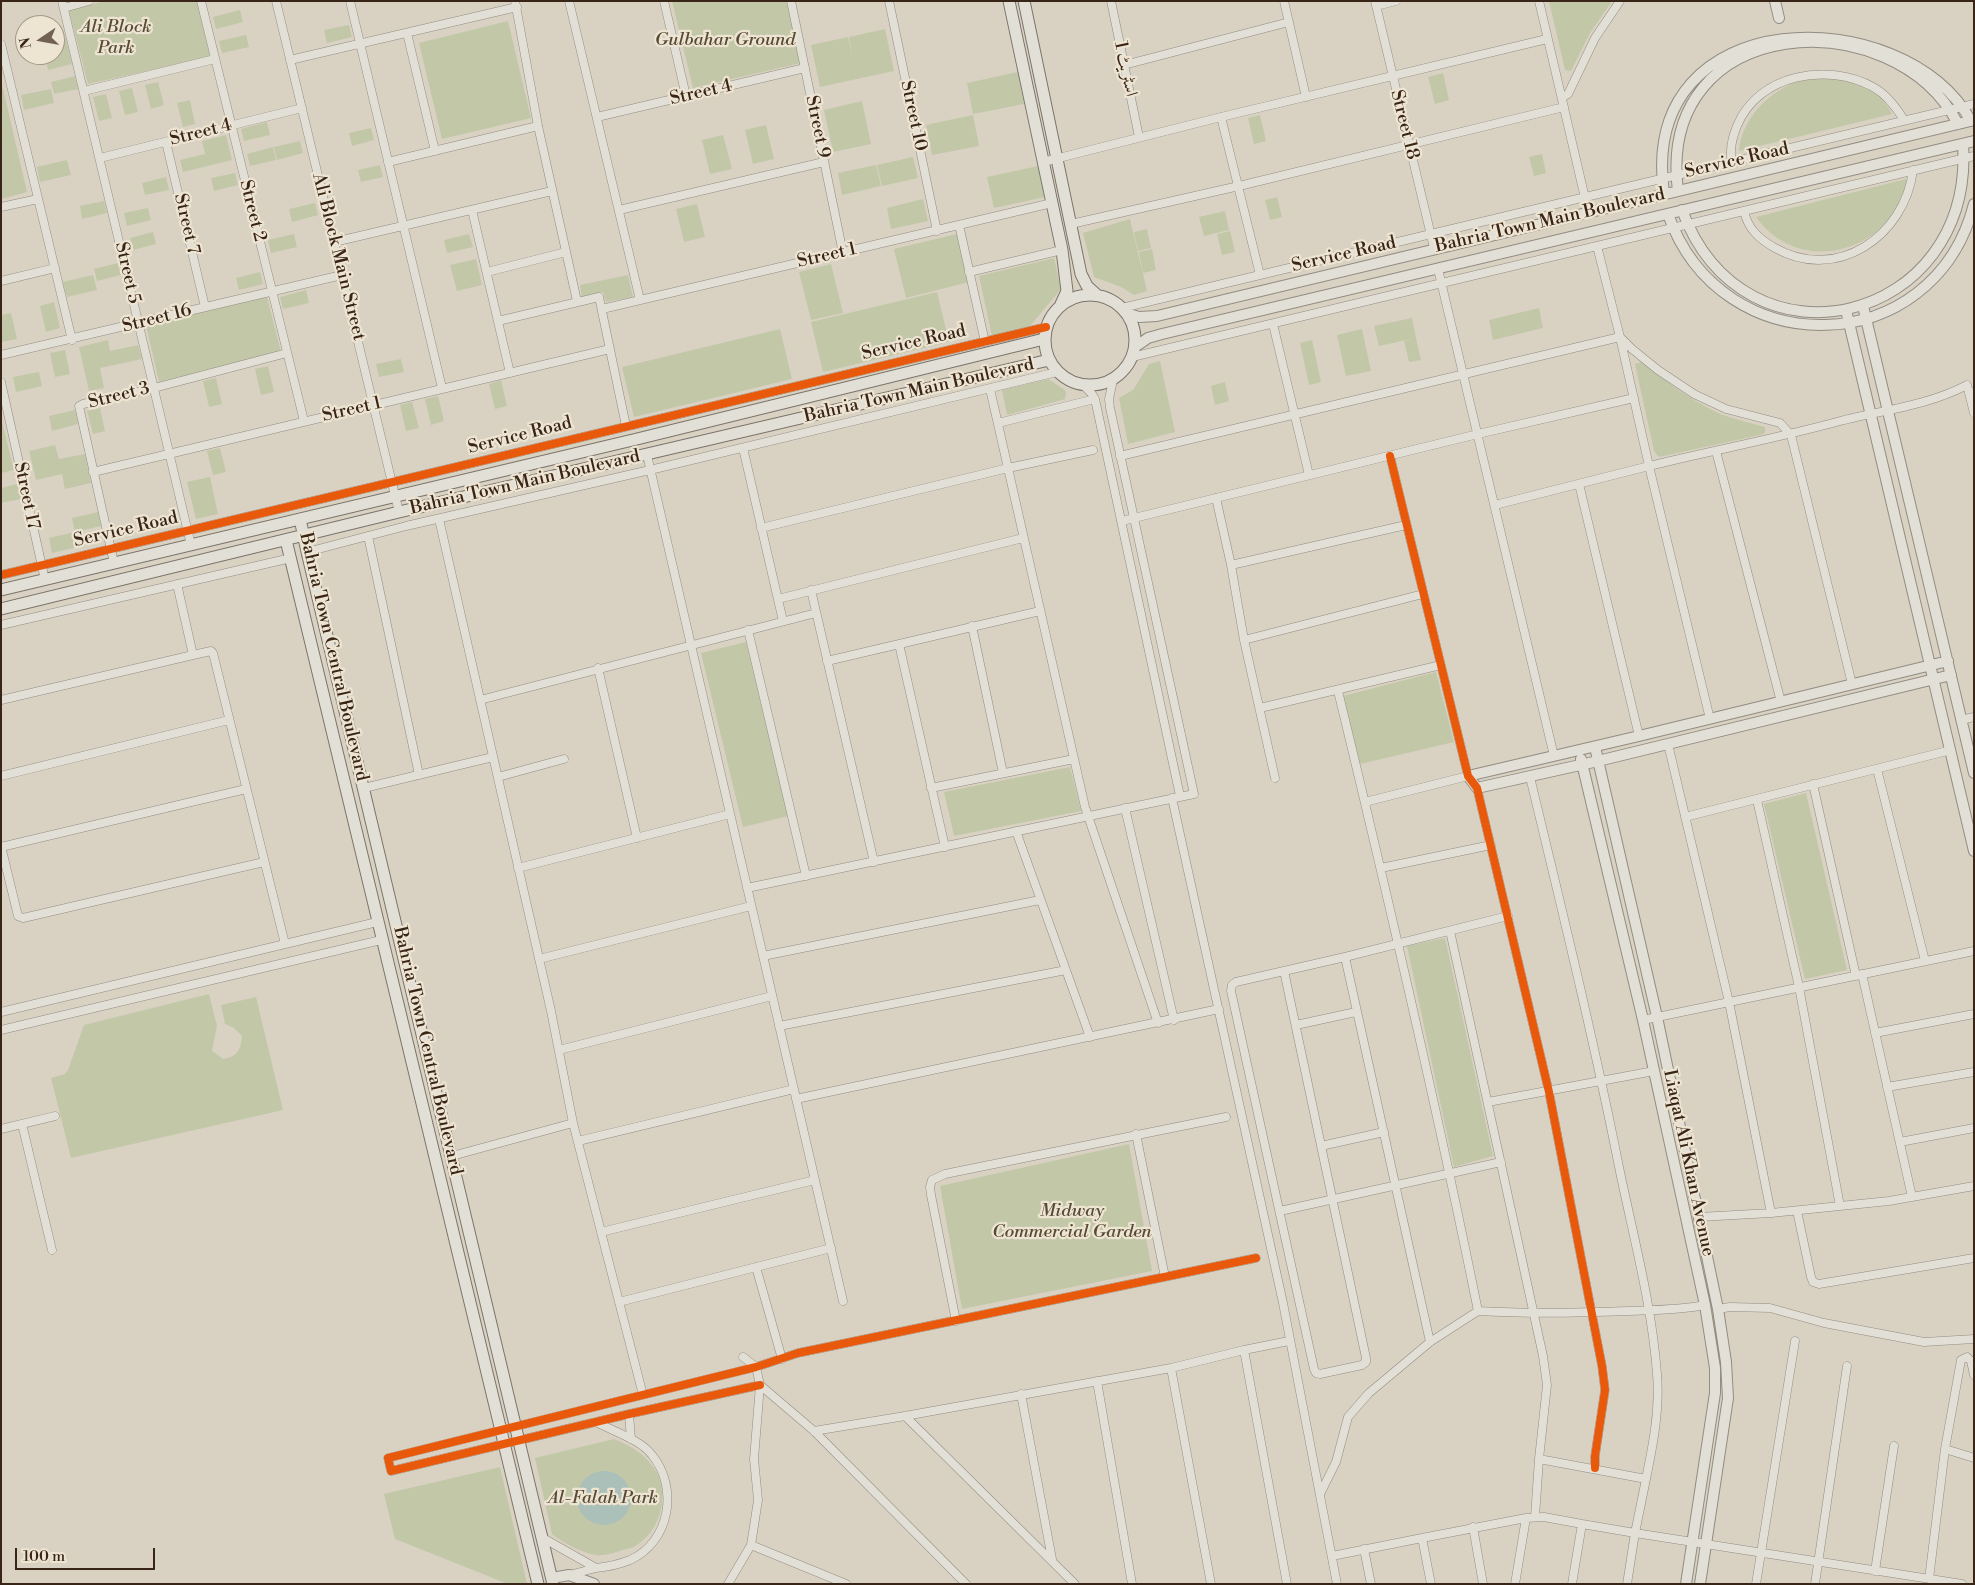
<!DOCTYPE html>
<meta charset="utf-8">
<style>
body{margin:0}
#map{position:relative;width:1975px;height:1585px;overflow:hidden;background:#d9d2c3;font-family:"Libre Bodoni",serif}
canvas{display:block}
.frame{position:absolute;inset:0;border:2px solid #392518;pointer-events:none}
.north{position:absolute;left:15px;top:15px;width:50px;height:50px;box-sizing:border-box;background:#ede4d2;border:1px solid #a59888;border-radius:50%;rotate:258deg;font-size:14px;font-weight:700;line-height:20px;text-align:center;color:#392518}
.north::after{content:'';display:block;margin:auto;width:18px;height:22px;background:#716254;clip-path:polygon(50% 0,100% 100%,50% 72%,0 100%)}
.scale{position:absolute;left:15px;top:1548px;width:140px;height:22px;box-sizing:border-box;border:2px solid #392518;border-top:0;padding-left:6px;font-size:15px;line-height:18px;white-space:nowrap;color:#392518;-webkit-text-stroke:4px #ede4d2;paint-order:stroke}
</style>
<div id="map">
<canvas width="1975" height="1585"></canvas>
<div class="frame"></div>
<div class="north">N</div>
<div class="scale">100 m</div>
</div>
<script>
const g = document.querySelector('canvas').getContext('2d');
g.lineJoin = 'round';
function fill(path, color) { g.fillStyle = color; g.fill(path, 'evenodd'); }
function stroke(path, color, width, dash) { g.strokeStyle = color; g.lineWidth = width; g.lineCap = dash ? 'butt' : 'round'; g.setLineDash(dash || []); g.stroke(path); }
function write(font, color, halo, rows, align = 'center') {
  g.font = font + ' "Libre Bodoni",Amiri,serif'; g.lineWidth = 4.5; g.setLineDash([]); g.textBaseline = 'middle'; g.strokeStyle = halo; g.fillStyle = color; for (const [text, x, y, turn = 0] of rows) {
    g.save(); g.translate(x, y); g.rotate((+turn || 0) * Math.PI / 180); g.textAlign = isNaN(turn) ? turn : align; if (halo) g.strokeText(text, 0, 0); g.fillText(text, 0, 0); g.restore();
  }
}
const green = new Path2D(`
 M105,1H197L210,57L88,84L69,10Z
 M672,1H786L801,63L693,88Z
 M1549,1H1612L1590,33L1571,71L1565,70Z
 M240,10L243,22L216,29L213,17Z
 M508,21L531,118L442,139L419,43Z
 M349,25L352,37L327,43L324,30Z
 M885,29L894,71L820,87L811,45L848,37L853,59L849,37Z
 M246,35L249,47L222,53L219,41Z
 M66,39L72,64L48,70L45,55H55V42Z
 M1018,72L1024,104L973,114L967,83Z
 M1443,73L1449,100L1435,104L1428,77Z
 M75,76L78,89L54,94L51,82Z
 M1832,78C1855,82 1881,91 1892,114L1739,151C1741,123 1763,97 1789,85C1802,79 1817,79 1832,78Z
 M1,80L27,192L1,199Z
 M158,82L164,105L151,109L145,85Z
 M132,88L138,112L125,115L119,91Z
 M51,89L54,103L24,110L21,95Z
 M106,94L112,118L99,121L93,97Z
 M190,100L195,124L183,127L177,103Z
 M862,101L871,144L833,152L824,110Z
 M973,115L979,146L932,155L926,125Z
 M1260,115L1266,141L1254,144L1248,118Z
 M267,122L270,135L244,141L241,129Z
 M766,125L774,159L753,164L745,130Z
 M371,128L374,140L352,146L349,133Z
 M226,135L232,160L183,172L180,160L205,154L202,141Z
 M723,135L732,169L710,174L702,140Z
 M300,141L303,153L277,160L274,147Z
 M273,147L276,160L250,166L247,154Z
 M1542,154L1546,173L1534,176L1529,157Z
 M913,157L918,178L882,186L877,165Z
 M67,160L71,175L40,182L37,167Z
 M380,165L383,177L361,182L358,170Z
 M876,165L881,186L842,195L838,173Z
 M1038,166L1045,197L994,208L987,177Z
 M235,173L238,185L214,191L211,178Z
 M166,177L169,190L145,195L142,183Z
 M1906,179C1908,192 1899,207 1891,217C1856,261 1790,265 1756,217Z
 M1277,197L1282,217L1270,220L1265,200Z
 M923,199L928,221L891,229L887,208Z
 M104,201L107,213L82,219L80,206Z
 M315,203L318,215L292,222L289,209Z
 M697,204L705,237L684,242L676,209Z
 M148,208L151,220L127,226L124,213Z
 M1225,211L1229,230L1204,236L1199,217Z
 M1130,219L1147,291L1134,295L1121,287L1094,277L1083,233Z
 M1147,229L1151,248L1138,251L1134,232Z
 M1230,231L1235,252L1222,255L1217,234Z
 M153,232L156,244L133,250L130,238Z
 M294,234L297,247L271,253L268,240Z
 M469,234L473,247L447,253L444,240Z
 M957,234L969,282L906,298L894,249Z
 M1152,249L1156,270L1143,273L1139,252Z
 M1054,258L1061,289L1030,326L992,336L979,276Z
 M476,259L482,285L457,291L450,265Z
 M118,263L121,275L97,281L94,269Z
 M831,264L843,313L811,320L799,272Z
 M260,272L263,284L239,290L236,278Z
 M93,275L97,290L67,297L63,282Z
 M628,275L633,297L606,302L603,292L582,297L580,285Z
 M306,290L309,303L283,309L280,297Z
 M937,292L949,342L823,372L811,322Z
 M267,297L281,352L159,382L146,325Z
 M54,302L60,328L46,332L40,306Z
 M1539,308L1543,328L1493,340L1489,320Z
 M11,313L17,339L1,342V315Z
 M1412,318L1416,338L1379,346L1374,326Z
 M780,329L792,379L634,417L622,367Z
 M1362,329L1371,371L1346,376L1337,335Z
 M1416,338L1421,360L1409,362L1404,341Z
 M108,340L110,351L138,345L142,359L100,368L104,388L89,391L79,347Z
 M1312,340L1321,382L1309,385L1300,343Z
 M65,350L70,374L55,377L50,353Z
 M401,359L404,372L379,377L376,364Z
 M1160,361L1175,432L1128,444L1119,398L1133,390L1149,364Z
 M1641,362C1665,380 1689,399 1716,412C1732,419 1748,422 1765,427V433L1760,435L1659,457L1654,451L1635,364Z
 M268,366L274,392L261,395L255,369Z
 M39,372L42,386L16,392L13,377Z
 M216,378L222,404L209,407L203,381Z
 M1048,379L1065,390L1066,393L1065,399L1007,415L1002,390Z
 M501,380L507,406L495,409L489,384Z
 M1225,382L1229,401L1215,405L1211,386Z
 M438,396L444,421L431,425L425,399Z
 M412,402L419,428L406,431L400,405Z
 M100,408L105,431L93,434L87,411Z
 M75,410L78,424L52,431L49,416Z
 M1,418L14,470L1,473Z
 M55,445L59,459L85,454L91,483L65,489L62,474L36,480L29,451Z
 M220,448L226,472L213,475L207,451Z
 M210,477L218,514L196,519L187,482Z
 M17,484L21,499L1,503V488Z
 M98,512L101,526L75,532L78,547L52,553L49,538L75,532L72,518Z
 M746,642L788,816L743,827L701,653Z
 M1436,672L1454,742L1360,764L1343,696Z
 M1070,767L1081,811L954,836L944,792Z
 M1806,793L1847,970L1805,979L1764,804Z
 M1445,938L1493,1156L1454,1167L1407,946Z
 M209,994L217,1026L212,1051L223,1059C237,1057 241,1050 242,1036L234,1028L225,1024L221,1005L256,997L283,1110L71,1158L51,1078L65,1074L68,1070L84,1025Z
 M1129,1144L1152,1271L962,1309L940,1186Z
 M614,1439C629,1445 644,1453 654,1468C670,1492 662,1529 637,1545C633,1548 627,1549 622,1550C615,1553 604,1556 596,1555C580,1552 565,1544 552,1534L535,1458Z
 M500,1467L527,1584H508L395,1539L384,1494Z`);
const water = new Path2D(`
 M577 1498a27 27 0 1 1 54 0a27 27 0 1 1-54 0Z`);
const minor = new Path2D(`
 M62,1L191,545
 M201,1L304,421
 M276,1L399,512
 M350,1L442,388
 M515,1L538,126L577,301
 M569,1L640,300
 M664,1L686,96
 M791,1L843,253
 M889,1L937,231
 M1111,1L1139,137
 M1284,1L1306,97
 M1375,1L1434,248
 M1539,1L1585,198
 M1376,6L1396,1
 M64,8L89,1
 M407,33L435,151
 M1,44L72,340
 M290,60L517,7
 M1124,65L1289,22
 M84,91L215,59
 M1562,98L1568,94L1595,38L1620,1
 M597,117L805,68
 M1221,117L1260,275
 M166,142L205,307
 M100,158L302,108
 M388,162L538,126
 M1043,162L1221,117L1547,39
 M1732,163C1729,150 1732,138 1737,126C1758,74 1828,62 1873,87C1886,94 1896,107 1904,120
 M1,207L38,199
 M472,210L510,373
 M619,210L824,162
 M1744,211C1748,229 1759,239 1775,248C1837,283 1905,236 1913,170
 M1071,224L1239,186L1564,107
 M959,225L985,342
 M334,242L552,191
 M1597,246L1620,337L1649,466L1710,719
 M1438,269L1554,756
 M487,272L566,252
 M969,272L1062,250
 M1,281L55,268
 M1122,308L1974,104
 M602,309L1052,203
 M498,321L599,297L626,426
 M1273,324L1309,475
 M1,355L342,275
 M1132,357L1974,156
 M1,382L45,580
 M1084,386L1092,394L1095,399L1180,796
 M990,389L1085,807L1158,1023
 M1969,393L1974,413
 M998,423L1095,399
 M743,448L783,621
 M1716,451L1781,702
 M647,455L843,1301
 M1120,456L1620,337L1632,349L1658,370L1694,394L1726,409L1780,423L1791,435L1852,684
 M93,472L610,349
 M1579,484L1639,736
 M1216,498L1231,565L1244,640L1275,778
 M1495,505C1546,492 1597,479 1649,466C1714,450 1779,438 1844,420C1885,410 1929,405 1967,385L1969,393L1974,392
 M439,519L551,1011L573,1123L643,1395
 M1122,521L1478,434L1634,398
 M761,528L1008,468L1093,450
 M368,536L419,775
 M307,552L406,526L650,470L1057,372
 M114,563L79,406L83,404L154,388L287,353
 M1231,565L1406,525
 M1,575L1046,327
 M177,584L193,655
 M811,590L874,862
 M778,599L1023,538
 M1,625L291,558
 M972,626L1003,773
 M748,630L806,876
 M1244,640L1423,594
 M899,644L945,847
 M827,661L1040,611
 M598,668L637,838
 M1338,691C1388,897 1436,1103 1478,1311C1528,1314 1578,1313 1628,1311C1654,1310 1680,1310 1705,1305
 M1,700L193,655L211,651L213,653L285,944
 M480,700L816,613
 M1260,708L1441,665
 M1961,720L1974,717
 M1668,744L1729,1002L1771,1213
 M1877,769L1925,961
 M1,776L229,720
 M498,777L564,759
 M1530,777C1561,906 1593,1036 1619,1167C1633,1235 1652,1305 1657,1374C1660,1409 1653,1445 1646,1479
 M1813,784L1856,976
 M364,788L493,757
 M931,788L1074,759
 M1477,788L1549,1092L1602,1366L1605,1390L1595,1456V1468
 M1172,798L1283,1303L1337,1584
 M1757,800L1799,987L1840,1206
 M1365,802L1468,776L1390,456
 M1125,808L1174,1020
 M1685,817L1951,750
 M1016,831L1090,1037
 M1,846L18,916L23,918L264,862
 M1,847L246,789
 M518,868L730,814
 M1381,868L1491,845
 M747,888L1194,794L1110,408L1109,399L1113,380
 M1450,931L1543,1356L1547,1385L1539,1459L1646,1479L1635,1533L1962,1584
 M763,956L1040,900
 M1345,957L1430,1342
 M539,959L751,906
 M1284,971L1366,1358V1362L1362,1365L1320,1374L1316,1373L1314,1369L1231,991L1232,985L1236,982L1345,957L1508,916
 M1862,974L1912,1197
 M1,1012L377,922
 M1643,1020L1974,951
 M1296,1025L1356,1012
 M779,1026L1066,970
 M1,1030L381,940
 M1875,1033L1974,1014
 M559,1050L772,996
 M1887,1087L1974,1072
 M796,1099L1219,1009
 M1488,1102L1654,1071
 M22,1124L52,1250
 M1,1129L55,1116
 M1136,1134L1165,1277
 M578,1141L794,1089
 M1900,1142L1974,1128
 M1321,1146L1384,1132
 M452,1156L573,1123
 M1280,1211L1501,1162
 M1797,1211L1811,1277L1813,1282L1819,1284L1974,1258
 M1699,1217L1771,1213L1889,1201L1974,1186
 M601,1232L815,1180
 M756,1267L782,1359
 M619,1302L831,1248
 M1718,1309L1730,1307L1770,1308L1824,1323L1924,1342L1974,1339
 M956,1321L931,1195L930,1187L932,1180L945,1174L1226,1117
 M1244,1350L1287,1584
 M1097,1381L1132,1584
 M760,1385L629,1414L391,1471L388,1458L756,1367L798,1353L1256,1258
 M760,1385L814,1431L966,1584
 M1021,1394L1052,1559
 M629,1414L631,1439
 M905,1416L1075,1584
 M814,1431L905,1416L1171,1368
 M1945,1449L1974,1458
 M1320,1494L1336,1462L1348,1417L1369,1393L1430,1342L1478,1311
 M1535,1517L1539,1459
 M1526,1518L1544,1517L1582,1524L1572,1584
 M1582,1524L1635,1533L1627,1584
 M1473,1527L1483,1584
 M543,1538L596,1568C606,1567 620,1564 630,1560C670,1542 679,1488 652,1455C641,1440 613,1431 596,1422
 M1422,1538L1526,1518L1515,1584
 M751,1545L846,1584
 M1364,1549L1371,1584
 M1332,1556L1422,1538L1431,1584
 M1875,1571L1894,1446
 M569,1575L596,1568
 M1929,1579L1945,1449L1961,1360L1967,1357L1971,1361L1974,1375
 M728,1584L751,1545L758,1500L754,1459L760,1385L756,1367L743,1357
 M1211,1584L1171,1368L1244,1350L1289,1341
 M1756,1584L1795,1341
 M1815,1584L1847,1366`);
const tertiary = new Path2D(`
 M1775,1L1779,18
 M1678,191C1655,12 1894,0 1958,124
 M1664,193C1637,0 1904,0 1971,121
 M1682,210C1745,380 1975,324 1963,144
 M1668,214C1721,366 1934,361 1974,204
 M1863,306L1974,773
 M1846,310L1974,851
 M1126,313L1139,317L1157,316L1974,120
 M1135,347L1148,338L1162,334L1974,141
 M1948,661L1639,736L1468,776L1477,788L1598,761L1951,675
 M1595,747L1657,1017L1718,1309L1726,1362L1728,1398L1700,1584
 M1581,759L1643,1020L1705,1305L1715,1368V1393L1686,1584
 M552,1578L569,1575L594,1584`);
const secondary = new Path2D(`
 M1009,1L1062,250L1067,291L1061,304
 M1024,1L1081,274L1087,286L1097,295
 M1045 340a45 45 0 1 1 90 0a45 45 0 1 1-90 0Z
 M300,519L307,552L553,1584
 M286,540L538,1584
 M1,590L637,439L1044,339
 M1,609L399,512L1049,360`);
const cycleway = new Path2D(`
 M1390,456L1468,776L1477,788L1549,1092L1602,1366L1605,1390L1595,1456V1468
 M1,575L1046,327
 M760,1385L629,1414L391,1471L388,1458L756,1367L798,1353L1256,1258`);
const parkNames = [
 ["Ali Block",116,28],
 ["Park",116,49],
 ["Gulbahar Ground",725,41],
 ["Midway",1072,1212],
 ["Commercial Garden",1072,1233],
 ["Al-Falah Park",603,1499]
];
const streetNames = [
 ["اسٹریٹ 1",1125,69,78],
 ["Street 4",701,93,-13],
 ["Street 10",913,116,78],
 ["Street 18",1404,125,76],
 ["Street 9",817,127,78],
 ["Street 4",201,133,-14],
 ["Service Road",1737,161,-13],
 ["Street 2",252,211,76],
 ["Bahria Town Main Boulevard",1550,221,-13],
 ["Street 7",186,224,77],
 ["Service Road",1344,255,-13],
 ["Street 1",827,256,-13],
 ["Ali Block Main Street",338,257,76],
 ["Street 5",127,273,77],
 ["Street 16",157,319,-14],
 ["Service Road",914,343,-13],
 ["Bahria Town Main Boulevard",919,391,-13],
 ["Street 3",119,396,-14],
 ["Street 1",352,410,-13],
 ["Service Road",520,436,-14],
 ["Bahria Town Main Boulevard",525,483,-13],
 ["Street 17",26,496,78],
 ["Service Road",126,530,-13],
 ["Bahria Town Central Boulevard",333,657,77],
 ["Bahria Town Central Boulevard",427,1051,77],
 ["Liaqat Ali Khan Avenue",1688,1163,78]
];
fill(green, '#c2c7a8');
fill(water, '#aac0b8');
stroke(minor, '#928c82', 9);
stroke(tertiary, '#928c82', 12);
stroke(secondary, '#7b746b', 13);
stroke(minor, '#e2dfd7', 8);
stroke(tertiary, '#e2dfd7', 10);
stroke(secondary, '#e2dfd7', 11);
stroke(cycleway, '#e8590c', 8);
write('italic 18px', '#574b36', '#ede4d2', parkNames);
write('18px', '#392518', '#ede4d2', streetNames);
</script>
